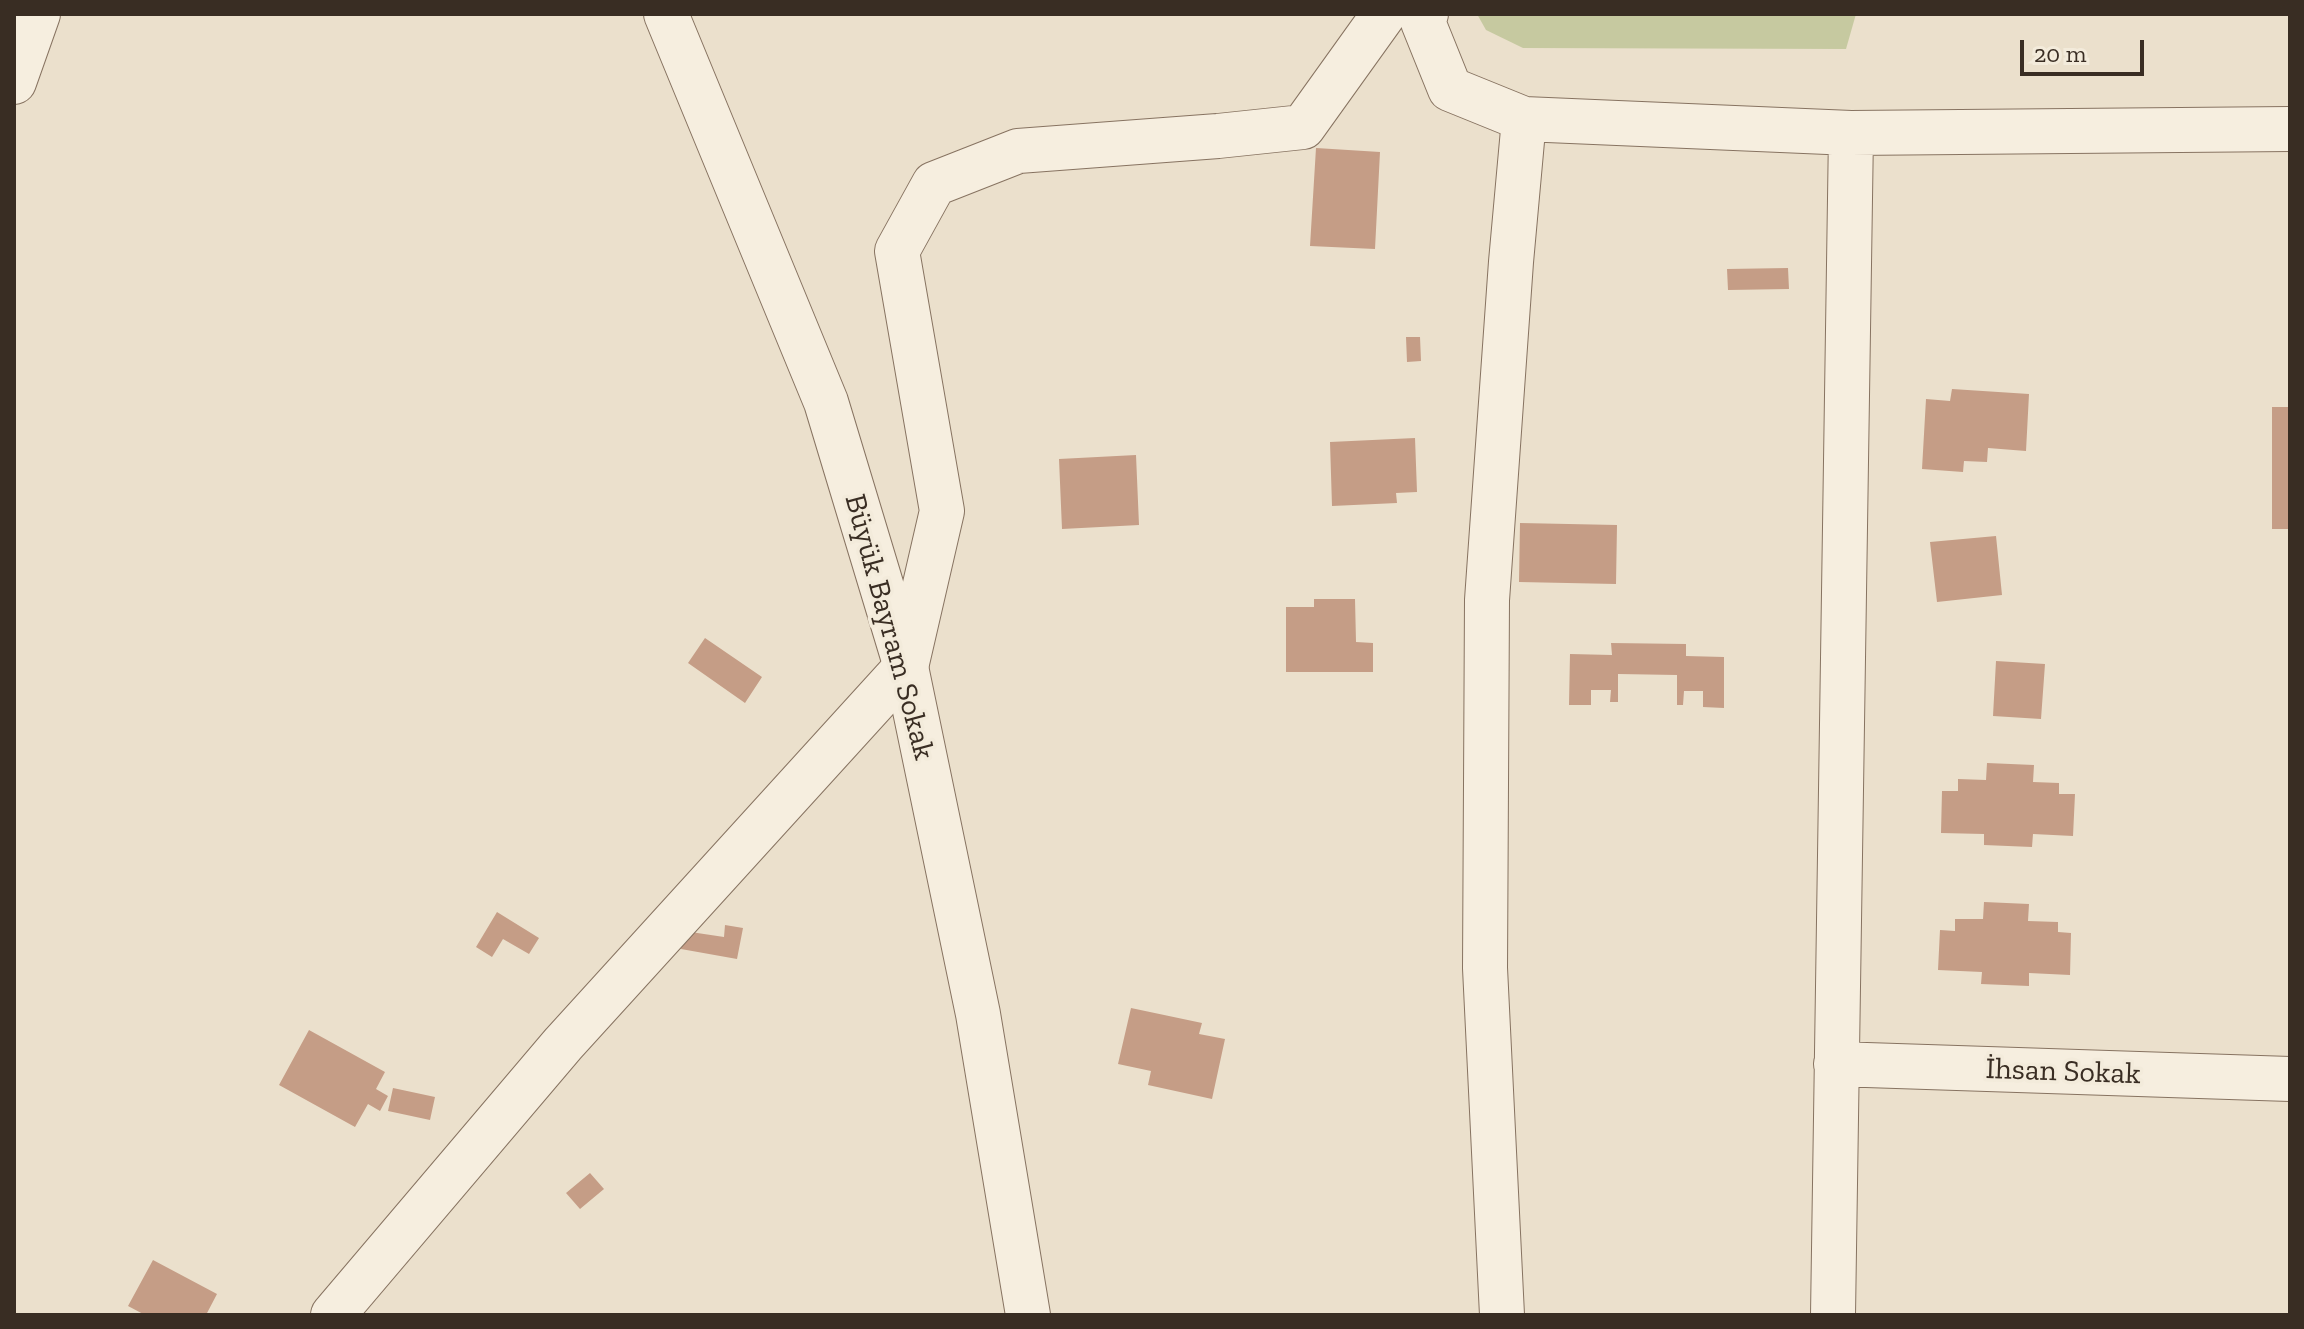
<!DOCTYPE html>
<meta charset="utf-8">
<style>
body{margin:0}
#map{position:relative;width:2304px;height:1329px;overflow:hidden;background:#ebe0cc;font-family:"Zilla Slab",serif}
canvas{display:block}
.frame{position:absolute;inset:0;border:16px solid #392d23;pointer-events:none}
.scale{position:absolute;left:2020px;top:40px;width:124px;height:36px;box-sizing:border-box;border:4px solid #392d23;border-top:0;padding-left:10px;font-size:24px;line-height:28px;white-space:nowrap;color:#392d23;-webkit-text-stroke:6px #f3ebdb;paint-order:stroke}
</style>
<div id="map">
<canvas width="2304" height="1329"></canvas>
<div class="frame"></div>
<div class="scale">20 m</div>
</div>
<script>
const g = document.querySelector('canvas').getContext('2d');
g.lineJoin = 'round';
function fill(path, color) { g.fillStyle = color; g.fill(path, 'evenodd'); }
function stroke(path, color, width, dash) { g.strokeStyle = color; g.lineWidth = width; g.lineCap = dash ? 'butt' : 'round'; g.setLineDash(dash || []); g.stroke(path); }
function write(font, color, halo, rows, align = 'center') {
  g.font = font + ' "Zilla Slab",serif'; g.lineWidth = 7; g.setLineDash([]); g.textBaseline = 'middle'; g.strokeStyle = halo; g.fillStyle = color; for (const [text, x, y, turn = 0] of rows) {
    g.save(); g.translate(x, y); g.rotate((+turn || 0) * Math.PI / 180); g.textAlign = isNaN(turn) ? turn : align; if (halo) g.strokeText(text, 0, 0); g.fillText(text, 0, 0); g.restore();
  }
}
const green = new Path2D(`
 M1477,14H1856L1846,49L1523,48L1486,30Z`);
const building = new Path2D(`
 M1316,148L1380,152L1375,249L1310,246Z
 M1788,268L1789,289L1728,290L1727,269Z
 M1406,337H1420L1421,361L1407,362Z
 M1952,389L2029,394L2026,451L1988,448L1987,462L1964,461L1963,472L1922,469L1926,399L1950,401Z
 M2272,407H2290V529H2272Z
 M1415,438L1417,492L1396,493L1397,503L1332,506L1330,442Z
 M1136,455L1139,525L1062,529L1059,459Z
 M1520,523L1617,525L1616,584L1519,582Z
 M1996,536L2002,595L1937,602L1930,542Z
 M1314,599H1355L1356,642L1373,643V672H1286V607H1314Z
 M705,638L762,677L745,703L688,663Z
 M1611,643L1686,644V656L1724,657V708L1703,707V691H1684L1683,705H1677V675L1618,674V702H1610L1611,690H1591V705H1569L1570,654L1612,655Z
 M1996,661L2045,664L2041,719L1993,716Z
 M1987,763L2034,765L2033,782L2059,783V794H2075L2073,836L2033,834L2032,847L1984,845V834L1941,833L1942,791H1958V779L1986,780Z
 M1984,902L2029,904L2028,921L2058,922V932L2071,933L2070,975L2029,973V986L1981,984L1982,972L1938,970L1940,930L1955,931V919H1983Z
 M497,912L539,938L529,954L503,939L492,957L476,947Z
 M725,925L743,928L737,959L681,949L684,931L724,937Z
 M1131,1008L1202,1023L1199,1034L1225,1039L1212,1099L1148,1085L1151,1071L1118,1064Z
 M309,1030L385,1072L376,1089L388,1096L380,1111L368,1104L355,1127L279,1085Z
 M393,1088L435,1097L430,1120L388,1111Z
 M590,1173L604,1189L580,1209L566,1193Z
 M153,1260L217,1294L206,1315H145L128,1306Z`);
const minor = new Path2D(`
 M1426,14L1423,22L1450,89L1524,119L1851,133L2290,129
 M1836,1064L2290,1079
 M333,1315L563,1044L906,667L942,511L897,251L934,184L1018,151L1218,136L1303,127L1384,14
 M1502,1315L1485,968L1487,600L1511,262L1524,119
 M1833,1315L1851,133`);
const tertiary = new Path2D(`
 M666,14L826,402L906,667L978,1014L1028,1315
 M14,82L38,14`);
const streetNames = [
 ["Büyük Bayram Sokak",889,627,75],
 ["İhsan Sokak",2063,1072,2]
];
fill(green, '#c6c9a0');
fill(building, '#c59d86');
stroke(minor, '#877361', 46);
stroke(tertiary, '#877361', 46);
stroke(minor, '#f6eedf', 44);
stroke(tertiary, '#f6eedf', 44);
write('30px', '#392d23', '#f3ebdb', streetNames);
</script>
